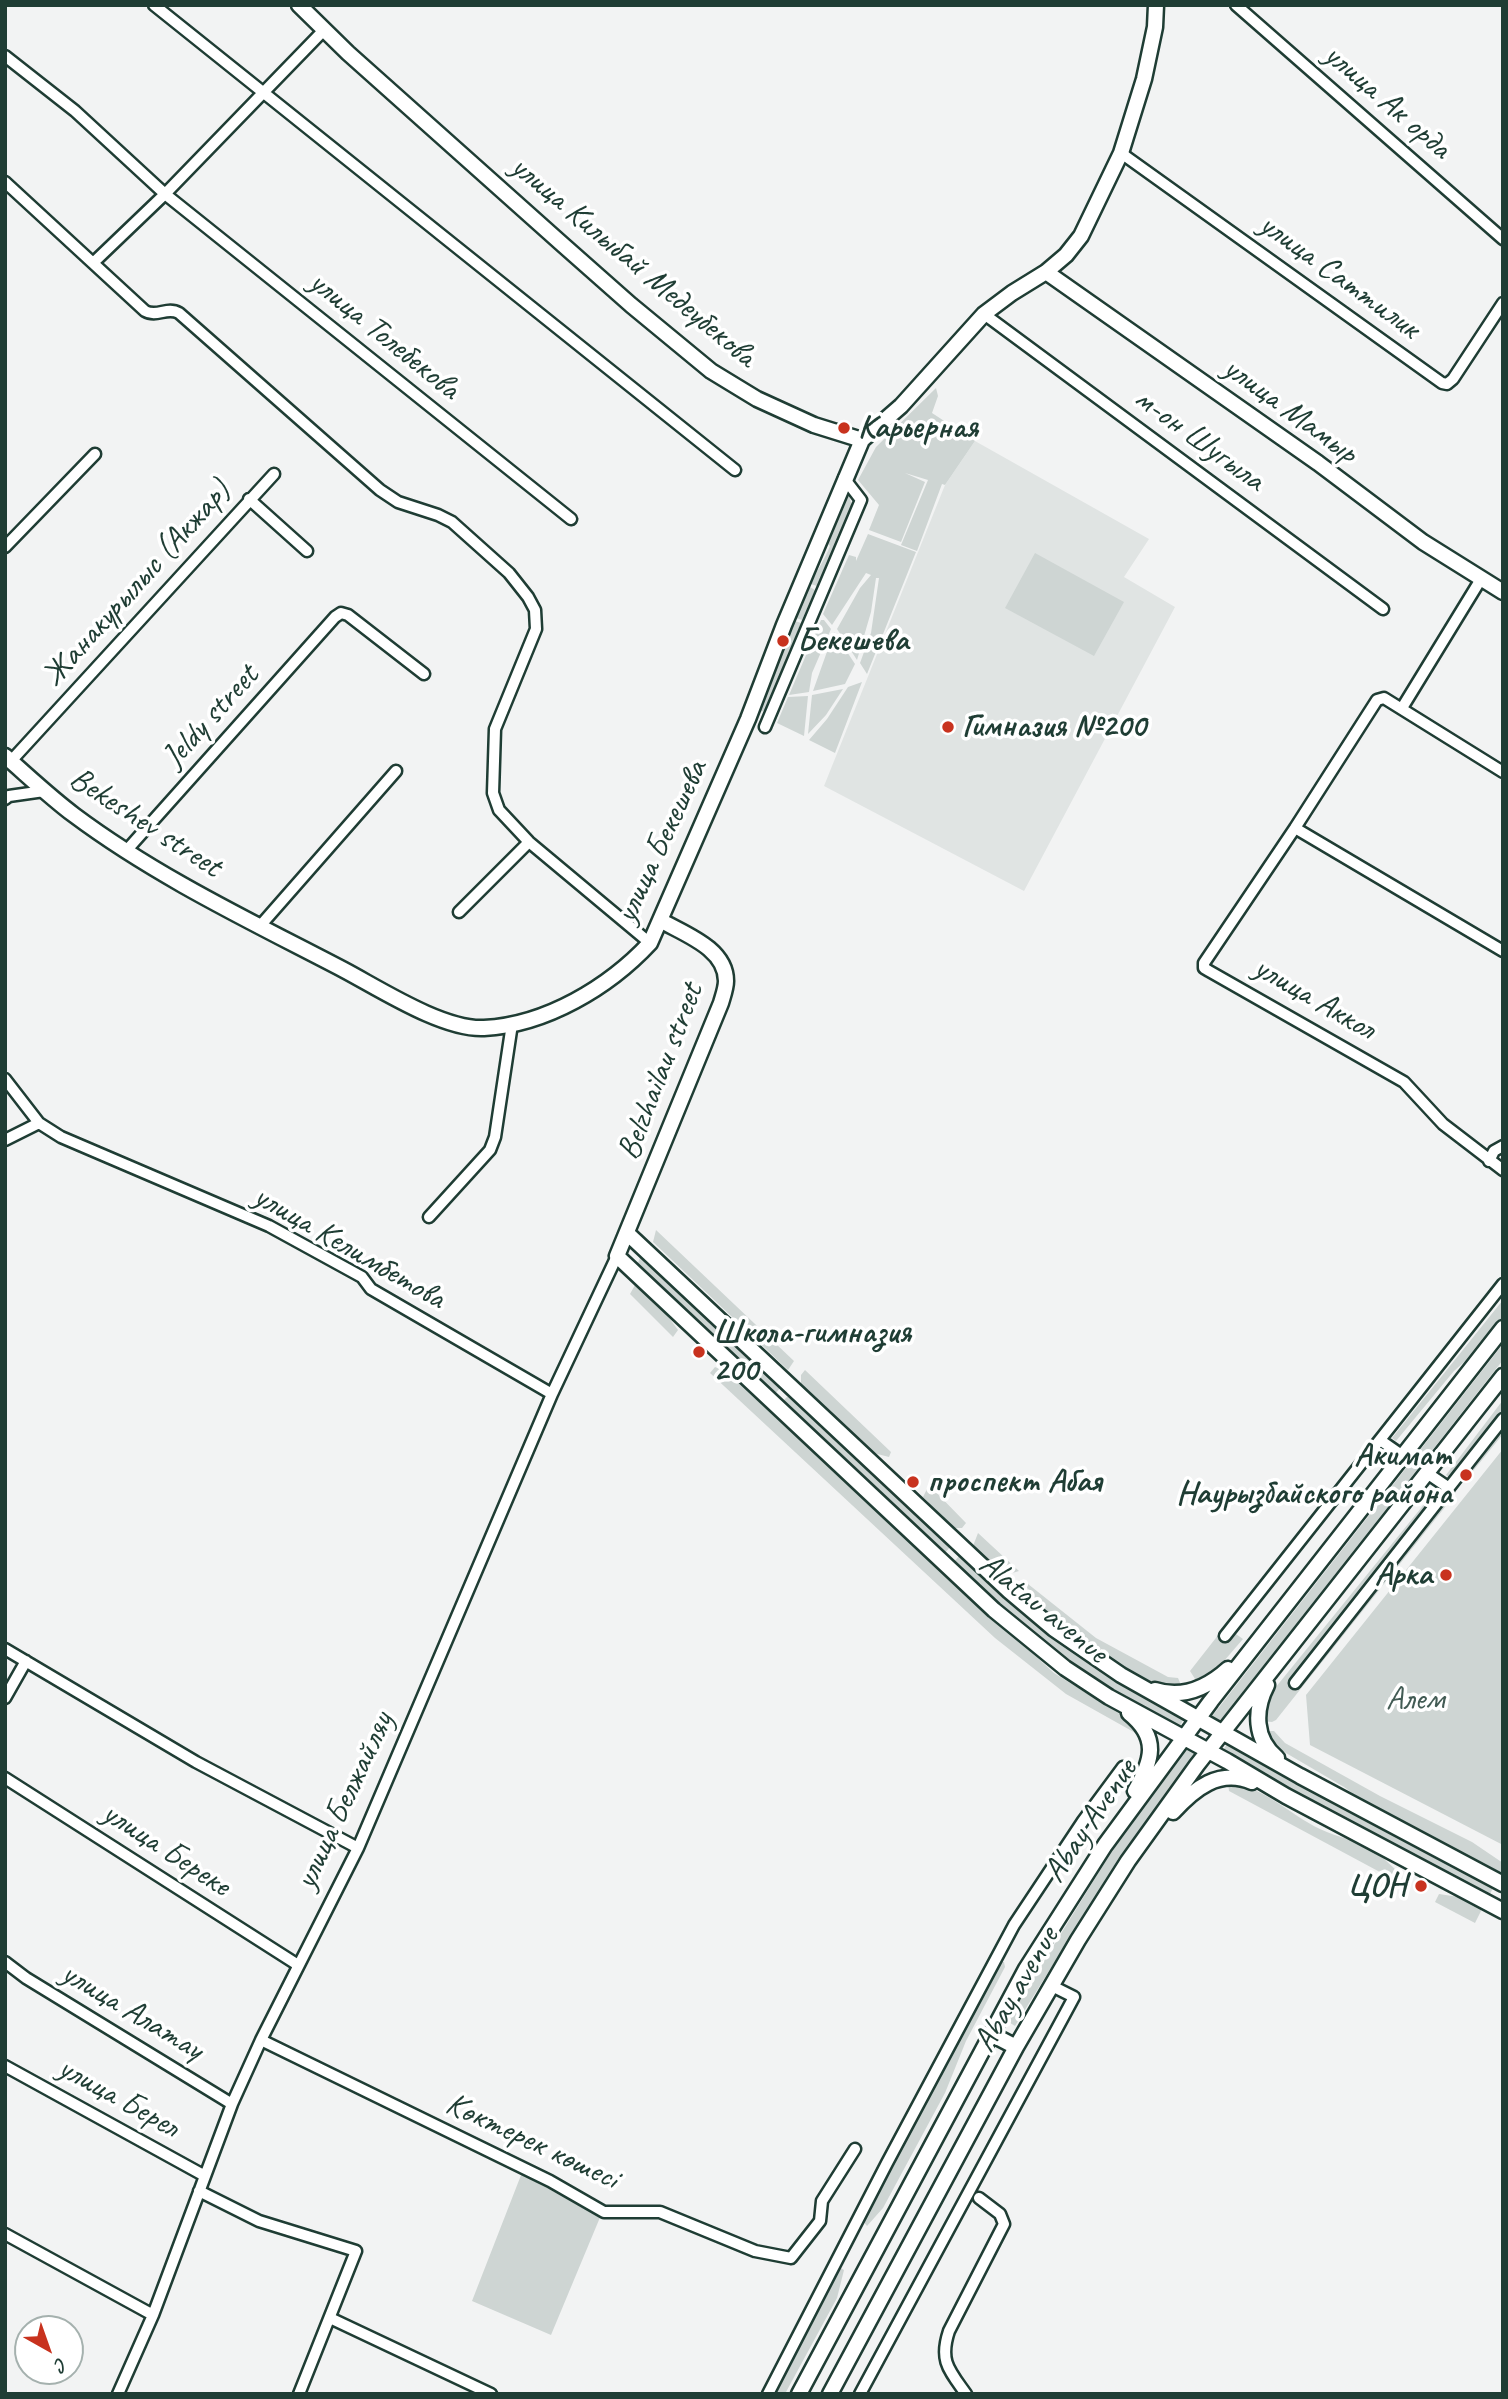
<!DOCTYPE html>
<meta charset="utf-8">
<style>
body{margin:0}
#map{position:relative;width:1508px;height:2399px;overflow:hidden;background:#f2f3f3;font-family:Caveat,sans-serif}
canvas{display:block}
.frame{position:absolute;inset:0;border:7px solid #1f3d34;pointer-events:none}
.north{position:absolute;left:14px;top:2315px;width:70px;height:70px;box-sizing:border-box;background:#fff;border:2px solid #a5b1ae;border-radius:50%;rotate:140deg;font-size:19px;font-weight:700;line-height:28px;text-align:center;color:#1f3d34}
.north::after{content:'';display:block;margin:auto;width:24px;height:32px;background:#c8321e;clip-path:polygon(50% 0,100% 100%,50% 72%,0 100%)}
</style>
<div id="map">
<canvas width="1508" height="2399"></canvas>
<div class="frame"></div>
<div class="north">С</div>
</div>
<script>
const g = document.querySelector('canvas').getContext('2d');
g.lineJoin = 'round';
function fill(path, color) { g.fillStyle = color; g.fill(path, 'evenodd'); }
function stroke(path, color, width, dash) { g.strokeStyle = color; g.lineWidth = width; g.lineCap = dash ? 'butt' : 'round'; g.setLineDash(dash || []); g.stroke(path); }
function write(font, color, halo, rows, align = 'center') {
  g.font = font + ' Caveat,sans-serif'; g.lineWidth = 7; g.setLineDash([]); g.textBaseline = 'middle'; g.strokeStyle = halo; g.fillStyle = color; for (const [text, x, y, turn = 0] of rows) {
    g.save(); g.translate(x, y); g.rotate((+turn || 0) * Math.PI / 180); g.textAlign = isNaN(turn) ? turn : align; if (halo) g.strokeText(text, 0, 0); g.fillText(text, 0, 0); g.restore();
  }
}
const built = new Path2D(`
 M975,441L1149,539L1124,577L1175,607L1024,891L824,786L945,485Z`);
const green = new Path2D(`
 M936,388L938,396L932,413L975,441L945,485L942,484L917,551L901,545L928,480L905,473L925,482L901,542L869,530L879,505L858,480L876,447Z
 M849,495L852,506L817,586L811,584C817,570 825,559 830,546L828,544Z
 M868,534L916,552L867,674L860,663L871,633L879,578H876L871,612L857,660L837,629L860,588L871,575L866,573L832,625L823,614L849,555L856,557V561Z
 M1035,553L1124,602L1094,656L1005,608Z
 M810,587L815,590L802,620L796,618Z
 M821,620H824L831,629L812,673L809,692L789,695Z
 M795,621L801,623L765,710L756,714Z
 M834,632L855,664L845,684L813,691Z
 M862,682L835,753L809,740L827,719L848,687Z
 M843,689L826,715L808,734L812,695Z
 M808,696L804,736L777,723L788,697Z
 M656,1230L794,1361L788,1370L653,1242Z
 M642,1253L778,1384L780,1388L775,1394L770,1393L637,1265Z
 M635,1285L664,1311L678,1330L673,1337L630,1294Z
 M1503,1300V1323L1489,1340L1454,1371L1396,1441L1392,1438Z
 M1503,1344V1360L1221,1720L1217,1722L1213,1720V1715Z
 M715,1367L726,1372L1054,1673L1123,1716L1139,1735L1066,1694L995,1638L710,1373Z
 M805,1370L891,1452L889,1457L866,1451L807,1391L801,1383V1375Z
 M787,1397H791L948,1543L950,1547L945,1553L940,1552L784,1406L783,1401Z
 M1503,1400V1413L1450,1478L1446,1475Z
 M1503,1424V1434L1473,1471L1469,1468Z
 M1374,1436L1377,1438L1222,1635L1230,1641L1236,1634L1243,1639L1211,1676L1197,1682L1190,1671Z
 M1503,1449V1845L1310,1745L1306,1695Z
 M929,1485L966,1523L962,1528H955L923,1497Z
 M1434,1492L1438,1494L1287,1684L1293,1689L1445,1499L1449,1502L1276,1720L1272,1722L1262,1721L1267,1698Z
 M978,1533L1019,1571L1009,1574L995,1568L973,1546Z
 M959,1556L1077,1654L1117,1680L1182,1716L1183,1720L1180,1726H1175C1154,1715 1133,1704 1113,1692C1054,1656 1003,1610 953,1563Z
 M1028,1584L1096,1638L1168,1677L1178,1678L1181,1685C1176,1685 1170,1687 1165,1686C1137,1682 1045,1613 1025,1591Z
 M1266,1731H1274L1285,1743L1380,1796L1472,1842L1503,1863L1500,1876L1375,1810L1344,1787L1274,1746Z
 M1228,1742L1494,1886L1489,1896L1291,1792L1222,1752Z
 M1187,1748L1195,1750V1754L1120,1856L1015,2026L1007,2021L1112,1851Z
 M1228,1783C1262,1785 1290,1815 1320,1829C1338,1838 1359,1840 1376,1852C1383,1857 1389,1864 1396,1870L1391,1878L1229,1791Z
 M1439,1894L1465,1898L1483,1907L1475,1923L1435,1902Z
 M1001,1962H1004L1005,1967L966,2041L945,2093L883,2208L867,2226L863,2221L881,2185Z
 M523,2170L601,2215L551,2335L472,2301Z
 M839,2267L844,2270L837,2298L786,2392L773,2394Z`);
const street = new Path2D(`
 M154,5L735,470
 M1236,5L1503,239
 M5,56L75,111L165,194L571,519
 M1121,153L1442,383L1447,384L1453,379L1503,303
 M5,182L145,311C157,318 167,306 179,313L380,490L398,502L438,515L452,522L509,573L528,597L535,610L536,629L495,729L493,793L499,810L529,842L650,943
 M93,263L165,194L324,30
 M984,314L1383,609
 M249,499L307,551
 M5,547L95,454
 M1402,708L1481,579
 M765,727L861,500L844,478
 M11,761L274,474
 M1503,772L1384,698L1377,700L1295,828L1204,963V968L1209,971L1404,1082L1443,1124L1503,1170
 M5,799L9,796L44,791
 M1295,828L1503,951
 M126,851L335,617L341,613L348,615L424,674
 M459,912L529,842
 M260,926L396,771
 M5,1079L39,1123L61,1137L269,1226L362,1277L371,1289L552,1394
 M5,1140L39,1123
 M1489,1161L1494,1151L1503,1146
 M429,1217L490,1150L495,1137L512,1024
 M1380,1440L1403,1456
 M1427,1473L1449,1488
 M1225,1636L1503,1284
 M5,1649L196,1762L358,1848
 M1295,1683L1503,1419
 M5,1698L26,1661
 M5,1778L298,1965
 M5,1962L26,1978L232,2104
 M261,2040L550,2181L604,2212H660L755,2251L791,2258L820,2221L822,2201L855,2149
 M5,2066L205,2176
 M199,2191L259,2221L356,2251L299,2394
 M5,2234L153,2315
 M330,2318L491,2394
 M118,2394L153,2315L232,2104L261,2040L358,1848L552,1394L617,1256
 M768,2394L887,2163L1014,1925L1083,1821L1123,1767
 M860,2394L1074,1997L1052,1986
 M966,2394C949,2370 939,2361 949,2331L1004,2224L1000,2214L979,2198`);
const secondary = new Path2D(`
 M299,5L348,53L562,244L631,305L711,371L757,399L814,425L862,440
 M1046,272L1318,463L1423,542L1503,592
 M5,756C28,776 50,797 74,815C157,877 252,922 344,970C380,989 443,1030 484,1028C546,1025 609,987 650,943L748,719L784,625L862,440L901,406L984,314L1012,293L1046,272L1066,255L1081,236L1121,153L1144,79L1155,27L1156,5
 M660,920C684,934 726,948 726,981C726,988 723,996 721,1003L617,1256L994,1610L1065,1668L1109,1697L1227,1761L1286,1796L1503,1911
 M627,1233L1009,1591L1054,1629L1121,1675L1300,1776L1503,1884
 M1267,1685C1254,1710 1254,1739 1277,1758
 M1155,1690C1183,1699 1207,1688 1228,1669
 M1129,1713C1160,1738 1152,1761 1135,1791
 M1173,1812C1194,1789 1219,1768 1252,1782
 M991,2034L1016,2047
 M799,2394L1026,1969L1105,1845L1211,1701L1503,1328
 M830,2394L1016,2047L1078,1940L1128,1861L1197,1765L1503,1376`);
const markers = [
 [844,428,7,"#c8321e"],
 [783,641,7,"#c8321e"],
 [948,727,7,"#c8321e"],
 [699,1352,7,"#c8321e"],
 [1466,1475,7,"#c8321e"],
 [913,1482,7,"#c8321e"],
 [1446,1575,7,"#c8321e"],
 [1421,1886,7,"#c8321e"]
];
const streetNames = [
 ["улица Ак орда",1387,102,41],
 ["улица Килыбай Медеубекова",633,262,40],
 ["улица Саттилик",1339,277,36],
 ["улица Толебекова",384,336,39],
 ["улица Мамыр",1290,411,36],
 ["м-он Шугыла",1199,440,36],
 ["Жанакурылыс (Акжар)",137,584,-48],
 ["Jeldy street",211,717,-48],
 ["Bekeshev street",145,823,33],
 ["улица Бекешева",662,842,-65],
 ["улица Аккол",1314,999,30],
 ["Belzhailau street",661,1072,-69],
 ["улица Келимбетова",349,1248,30],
 ["Alatau avenue",1043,1609,39],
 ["улица Белжайляу",345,1801,-65],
 ["Abay Avenue",1091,1821,-56],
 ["улица Береке",166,1850,33],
 ["Abay avenue",1017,1990,-60],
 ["улица Алатау",132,2012,31],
 ["улица Берел",118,2098,29],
 ["Көктерек көшесі",532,2142,25]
];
const poiNames = [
 ["Карьерная",858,428],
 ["Бекешева",797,641],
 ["Гимназия №200",962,727],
 ["Школа-гимназия",713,1333],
 ["200",713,1371],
 ["Акимат",1452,1456,"right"],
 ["Наурызбайского района",1452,1494,"right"],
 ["проспект Абая",927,1482],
 ["Арка",1432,1575,"right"],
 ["ЦОН",1407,1886,"right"]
];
const parkNames = [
 ["Алем",1415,1700]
];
fill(built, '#e0e4e3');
fill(green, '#ced5d3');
stroke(street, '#1f3d34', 15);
stroke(secondary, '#1f3d34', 19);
stroke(street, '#fff', 10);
stroke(secondary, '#fff', 14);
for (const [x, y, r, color] of markers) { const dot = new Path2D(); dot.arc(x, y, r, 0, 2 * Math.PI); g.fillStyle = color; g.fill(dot); stroke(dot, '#fff', 2.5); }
write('33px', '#1f3d34', '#fff', streetNames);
write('bold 33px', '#1f3d34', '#fff', poiNames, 'left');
write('33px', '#425b54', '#fff', parkNames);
</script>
